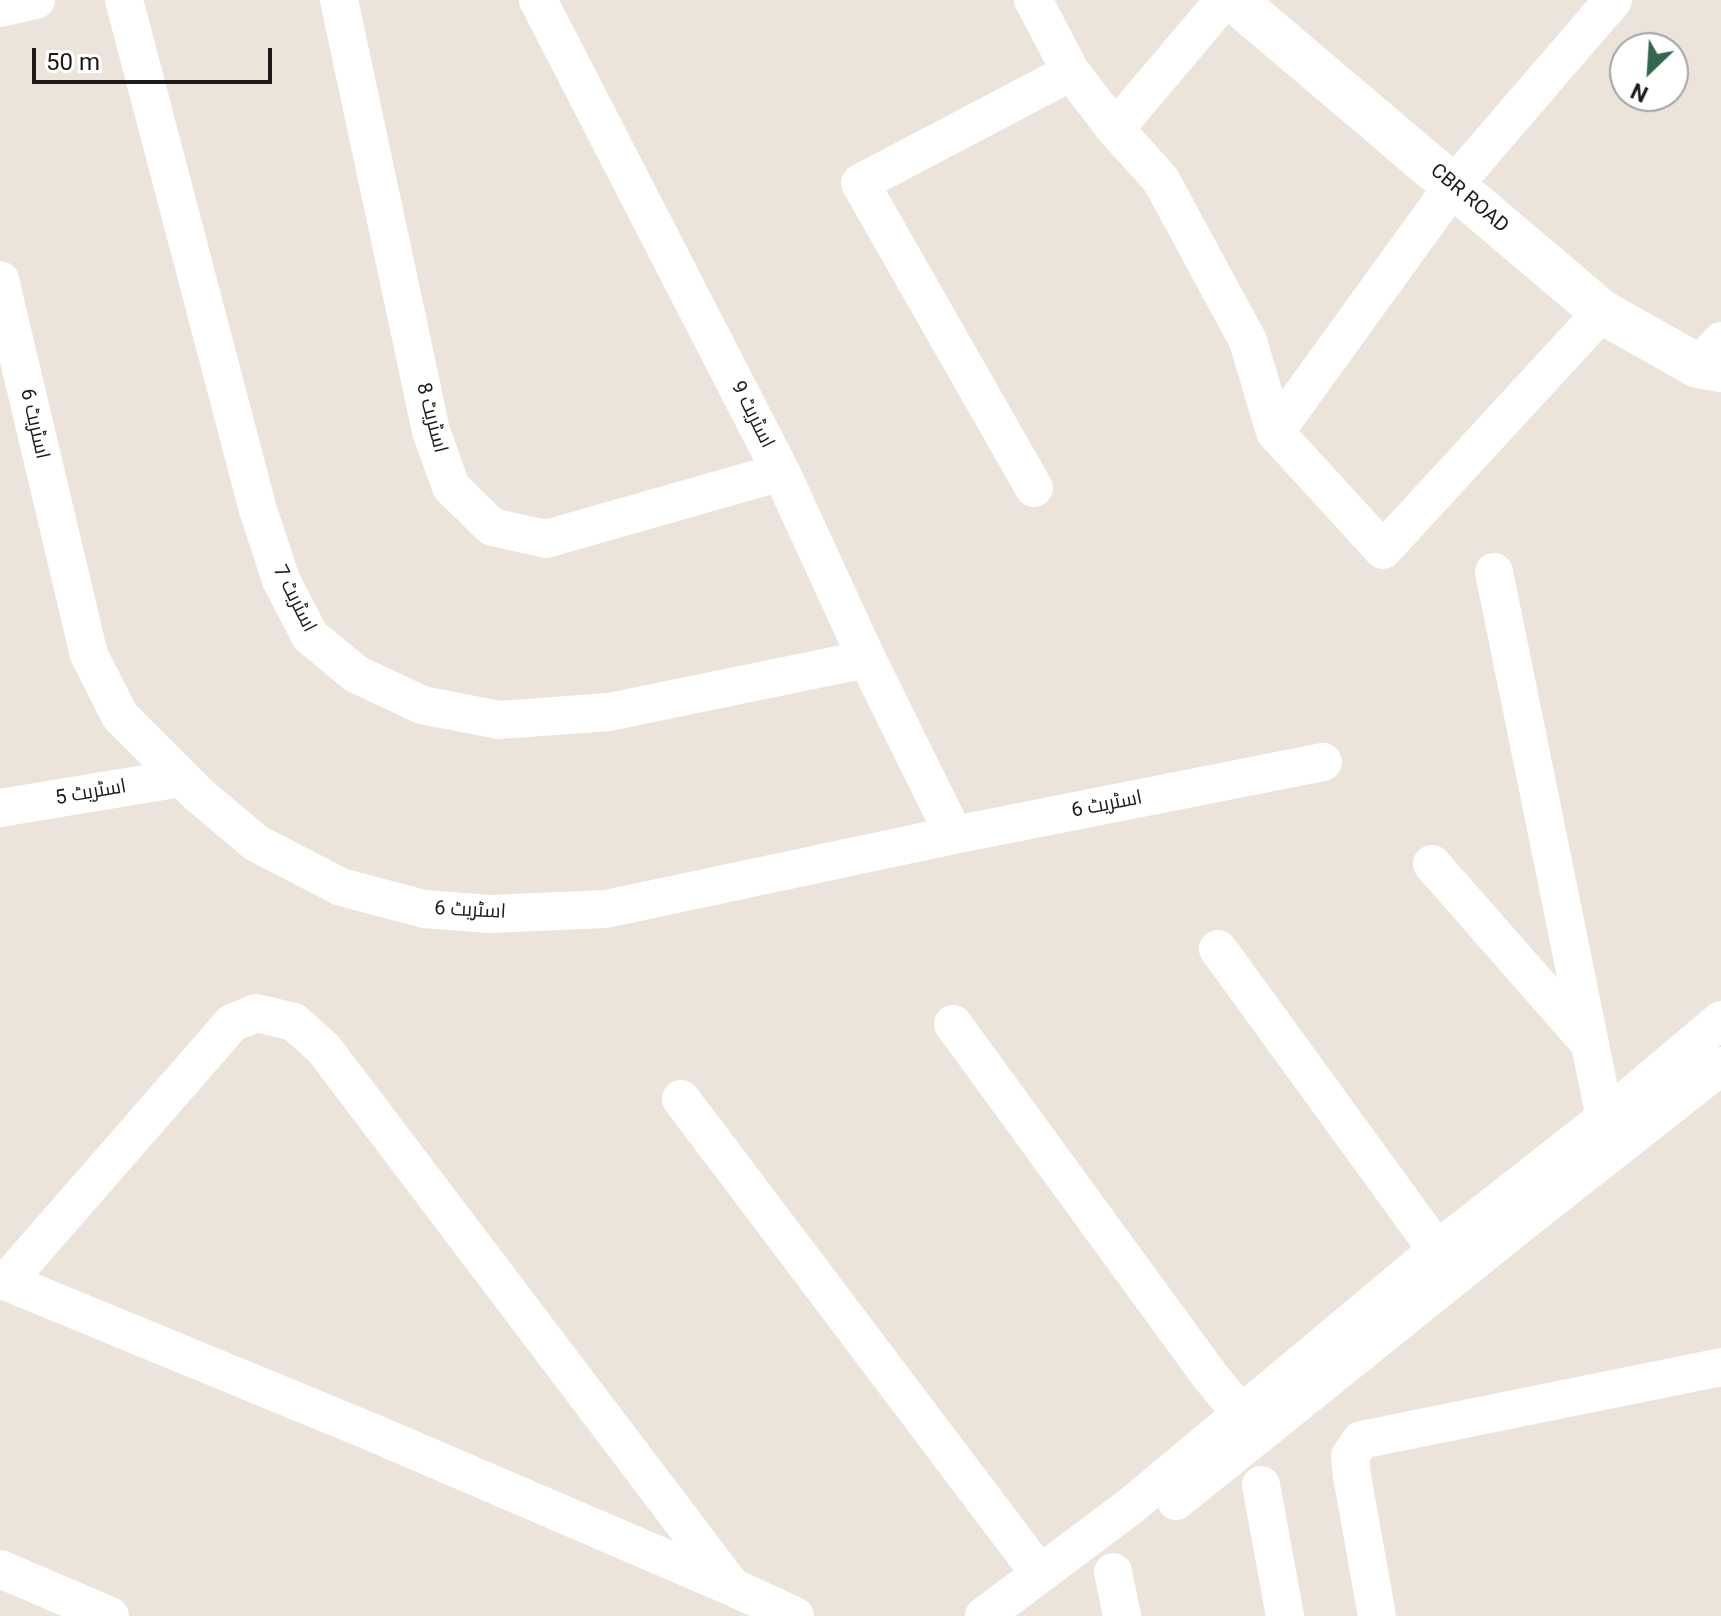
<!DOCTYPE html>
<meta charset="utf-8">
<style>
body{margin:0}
#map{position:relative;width:1721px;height:1616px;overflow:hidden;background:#ece3da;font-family:Roboto,sans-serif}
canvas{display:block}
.north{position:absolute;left:1609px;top:32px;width:80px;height:80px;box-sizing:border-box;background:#fff;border:2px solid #a5a3a2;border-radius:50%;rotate:205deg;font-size:22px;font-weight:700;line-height:32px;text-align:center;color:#1d1a17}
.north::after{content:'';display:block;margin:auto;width:28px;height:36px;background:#31674d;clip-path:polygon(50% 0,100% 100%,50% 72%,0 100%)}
.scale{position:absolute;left:32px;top:48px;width:240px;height:36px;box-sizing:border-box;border:4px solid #1d1a17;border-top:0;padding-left:10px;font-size:24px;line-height:28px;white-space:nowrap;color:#1d1a17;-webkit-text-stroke:6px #fff;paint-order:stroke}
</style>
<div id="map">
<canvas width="1721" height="1616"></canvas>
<div class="north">N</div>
<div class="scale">50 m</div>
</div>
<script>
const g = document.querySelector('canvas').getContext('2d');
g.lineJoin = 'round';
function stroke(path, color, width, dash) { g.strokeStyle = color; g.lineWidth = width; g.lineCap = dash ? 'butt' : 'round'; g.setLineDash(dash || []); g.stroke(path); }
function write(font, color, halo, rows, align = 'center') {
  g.font = font + ' Roboto,Cairo,sans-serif'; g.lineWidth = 7; g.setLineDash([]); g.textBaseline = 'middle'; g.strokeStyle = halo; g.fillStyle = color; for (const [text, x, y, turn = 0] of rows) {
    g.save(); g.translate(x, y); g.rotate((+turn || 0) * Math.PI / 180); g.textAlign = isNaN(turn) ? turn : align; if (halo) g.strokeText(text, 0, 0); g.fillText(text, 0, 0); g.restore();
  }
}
const street = new Path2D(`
 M124,0L258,510L281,580L310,636L356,674L422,705L499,720L609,712L867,659
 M339,0L431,431L451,487L492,527L546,539L781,472
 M538,0L781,472L867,659L954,835
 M1033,0L1071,72L1115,129L1161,180L1248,341L1275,432L1383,550L1602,312
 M0,8L36,0
 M1115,129L1224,0
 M0,280L89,655L120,716L198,794L256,843L341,887L424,909L490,914L606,909L954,835L1323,762
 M1698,366L1721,341
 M1275,432L1453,186L1613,0
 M1034,488L860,183L1071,72
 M1494,572L1605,1118
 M0,808L181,778
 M1432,864L1590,1044
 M1218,949L1437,1250
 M953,1024L1210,1376L1257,1433
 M681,1099L1040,1574
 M0,1279L369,1431L730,1586
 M6,1282L232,1023L256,1013L294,1022L324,1049L732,1587L795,1616
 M1261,1485L1285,1616
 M1176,1501L1518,1226L1721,1066
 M0,1569L110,1616
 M1113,1572L1122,1616
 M984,1616L1132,1505L1437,1250L1605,1118L1721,1020
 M1377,1616L1352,1476L1350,1456L1361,1440L1721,1367`);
const secondary = new Path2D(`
 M1234,0L1602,312L1698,366L1721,370`);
const streetNames = [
 ["CBR ROAD",1469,199,40],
 ["اسٹریٹ 9",752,415,63],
 ["اسٹریٹ 8",431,418,75],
 ["اسٹریٹ 6",34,424,77],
 ["اسٹریٹ 7",294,599,63],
 ["اسٹریٹ 5",91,793,-10],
 ["اسٹریٹ 6",1107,805,-11],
 ["اسٹریٹ 6",470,911,3]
];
stroke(street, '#fff', 38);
stroke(secondary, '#fff', 44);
write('20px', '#1d1a17', '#fff', streetNames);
</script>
